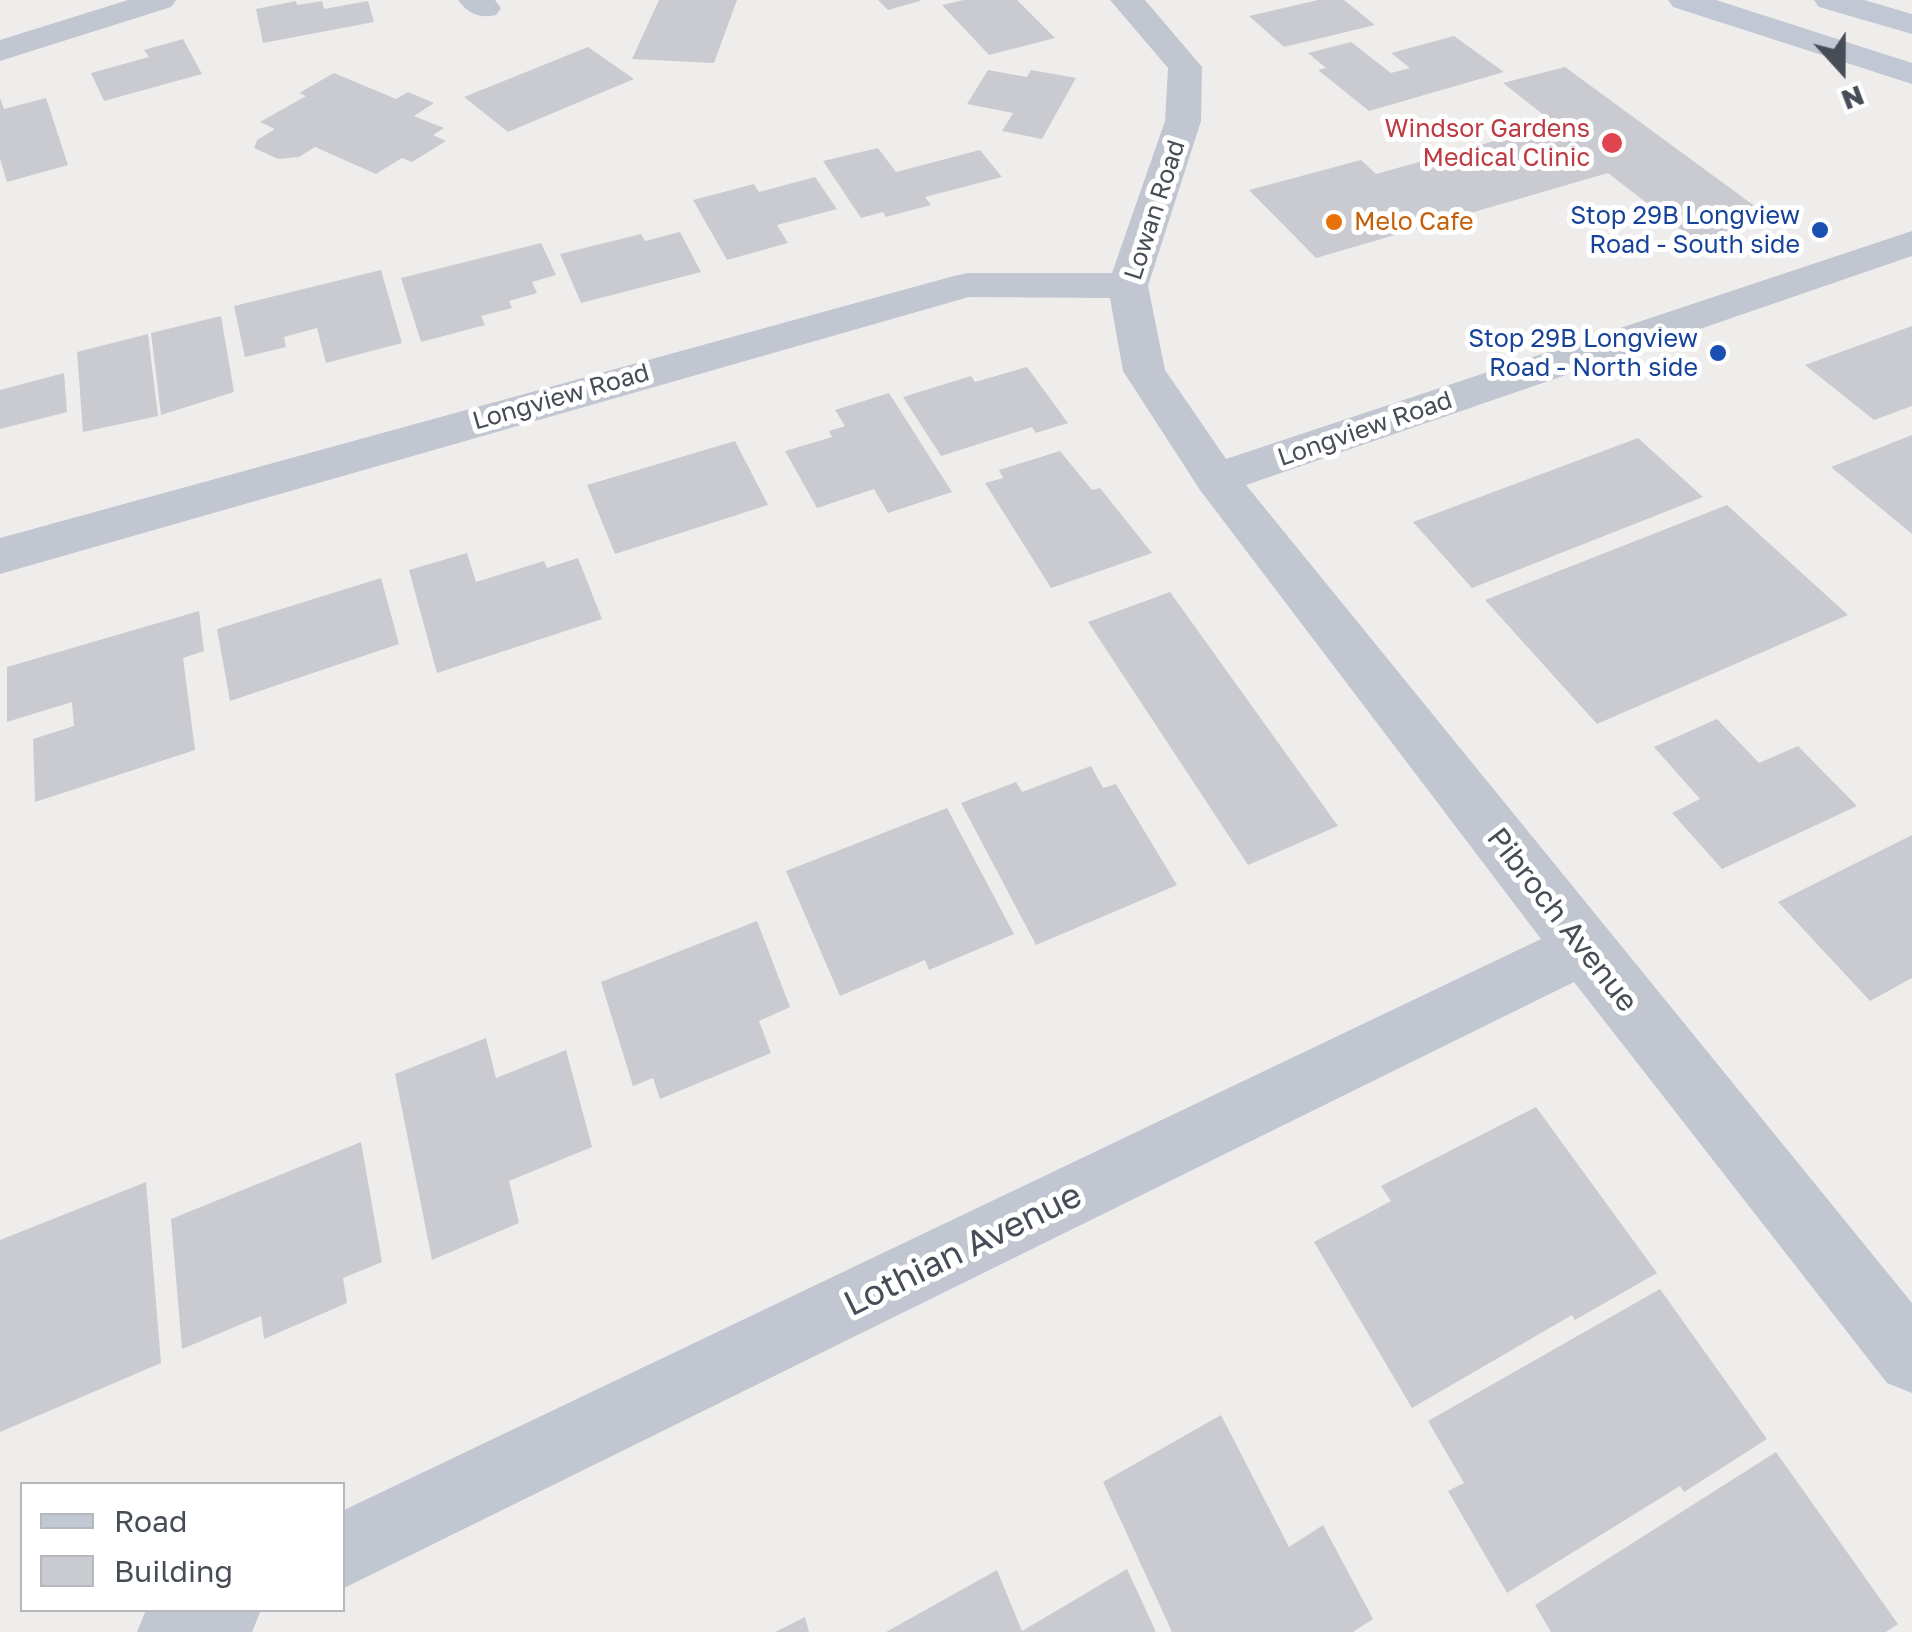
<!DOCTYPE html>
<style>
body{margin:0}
#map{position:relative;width:1912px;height:1632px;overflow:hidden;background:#efedec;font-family:"Golos Text",sans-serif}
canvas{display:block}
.legend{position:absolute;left:20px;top:1482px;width:325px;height:130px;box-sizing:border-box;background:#fff;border:2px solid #b5b8bc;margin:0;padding:12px 18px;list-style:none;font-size:30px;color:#474d57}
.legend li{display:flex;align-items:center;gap:20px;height:50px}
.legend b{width:50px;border:2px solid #b5b8bc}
.north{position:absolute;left:1792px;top:20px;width:100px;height:100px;-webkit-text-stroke:8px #fff;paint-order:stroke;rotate:159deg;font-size:28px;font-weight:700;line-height:40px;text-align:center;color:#474d57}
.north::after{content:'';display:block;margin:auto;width:35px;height:45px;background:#474d57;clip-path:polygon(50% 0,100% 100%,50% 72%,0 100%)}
</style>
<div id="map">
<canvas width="1912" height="1632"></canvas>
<ul class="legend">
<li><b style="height:12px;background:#c1c7d3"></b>Road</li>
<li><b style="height:28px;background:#cacbd0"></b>Building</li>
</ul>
<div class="north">N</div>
</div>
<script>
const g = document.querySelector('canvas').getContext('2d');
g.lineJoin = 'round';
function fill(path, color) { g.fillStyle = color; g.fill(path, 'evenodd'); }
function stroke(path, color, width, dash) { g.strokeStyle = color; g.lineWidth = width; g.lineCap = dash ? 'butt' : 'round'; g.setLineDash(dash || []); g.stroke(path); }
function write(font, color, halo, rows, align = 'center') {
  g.font = font + ' "Golos Text",sans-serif'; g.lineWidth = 10; g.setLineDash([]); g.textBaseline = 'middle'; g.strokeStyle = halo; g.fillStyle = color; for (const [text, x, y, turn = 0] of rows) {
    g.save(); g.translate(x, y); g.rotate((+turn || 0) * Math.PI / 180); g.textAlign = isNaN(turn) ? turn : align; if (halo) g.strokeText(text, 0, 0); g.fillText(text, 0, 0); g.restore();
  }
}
const building = new Path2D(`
 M659,0H737L714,63L632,59Z
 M878,0H919L920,1L888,10Z
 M964,0H1017L1055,38L989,55L942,5Z
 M1318,0H1344L1375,25L1284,47L1249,16Z
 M296,1L297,5L322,1L324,9L368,1L374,22L263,43L256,9Z
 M1454,36L1504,72L1369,111L1318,70L1326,68L1308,53L1351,42L1391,73L1410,68L1391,53Z
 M183,39L202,74L104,101L91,73L149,57L144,50Z
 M588,47L634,79L508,132L464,97Z
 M1565,67L1771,218L1697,242L1608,173L1316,258L1249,190L1361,160L1376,174L1555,124L1503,83Z
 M988,70L1027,77L1031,70L1076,78L1042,139L1002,131L1013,113L967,104Z
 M334,73L396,99L408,92L434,103L414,116L444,128L433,135L446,141L412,162L402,158L376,174L315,147L299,157L278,159L254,148L257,140L275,129L260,122L306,96L299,93Z
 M0,98L4,109L46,98L68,165L7,182L0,159Z
 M878,148L896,172L980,150L1002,177L925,197L931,205L886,217L883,212L861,218L823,161Z
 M815,177L837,209L777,225L788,243L727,260L693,200L754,184L759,192Z
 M680,232L701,272L581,303L560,254L641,234L645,241Z
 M541,243L556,275L532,282L537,293L509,301L512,308L481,316L485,325L421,342L401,278Z
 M381,270L402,343L326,363L317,328L284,337L286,347L245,357L234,306Z
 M221,316L234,392L161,415L151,333Z
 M1912,326V406L1874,420L1805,365Z
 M148,334L158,416L83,432L77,352Z
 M1027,367L1068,423L1036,433L1032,427L941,456L903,397L971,376L975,382Z
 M64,373L67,412L0,429V390Z
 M889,393L952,492L888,513L874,489L817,508L785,451L832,437L829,431L845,426L835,410Z
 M1912,435V534L1831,467Z
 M1638,438L1703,497L1472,588L1413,522Z
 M735,441L768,505L615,554L587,485Z
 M1060,451L1092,490L1100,488L1152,553L1051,588L985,483L1003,478L999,470Z
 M1727,505L1848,615L1597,724L1485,600Z
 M467,553L476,582L544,561L547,568L578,558L602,619L437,673L409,570Z
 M381,578L399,644L230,701L217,629Z
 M1170,592L1338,826L1248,865L1088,622Z
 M199,611L204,651L183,658L195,750L35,802L33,739L74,726L72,702L7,722V667Z
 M1717,719L1759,763L1798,746L1857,806L1722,869L1672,813L1700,799L1654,747Z
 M1091,766L1103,788L1116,784L1177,885L1036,945L961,803L1016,782L1022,792Z
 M947,808L1014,934L929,970L925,960L840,996L786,871Z
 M1912,835V978L1870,1001L1778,902Z
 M757,921L790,1007L759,1021L771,1053L660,1099L653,1078L633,1086L601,982Z
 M486,1038L496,1078L566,1050L592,1147L509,1181L519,1223L432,1260L395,1074Z
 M1536,1107L1657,1273L1575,1320L1572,1315L1412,1408L1314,1242L1391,1201L1381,1186Z
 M361,1142L382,1262L343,1278L347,1303L264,1339L261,1316L182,1349L171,1219Z
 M146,1182L161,1363L0,1432V1240Z
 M1660,1289L1767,1439L1684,1492L1680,1486L1507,1593L1448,1491L1464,1483L1428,1421Z
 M1221,1415L1289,1547L1323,1525L1373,1619L1353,1632H1172L1103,1482Z
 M1776,1452L1898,1624L1886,1632H1551L1535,1605Z
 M1127,1569L1156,1632H886L997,1570L1022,1631Z
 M805,1617L809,1632H775Z`);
const minor = new Path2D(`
 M128,0H176L171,7L0,61V40Z
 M458,0H495L501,8L496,15C480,19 468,14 458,0Z
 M1110,0H1145L1202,67L1201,121L1148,286L1165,370L1226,459L1912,231V256L1246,485L1912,1303V1393L1887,1383L1574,982L342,1589V1511L1541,939L1200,490L1123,371L1110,298L969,297L0,574V538L954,276L968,273H1112L1165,121L1168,68Z
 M146,1610H261L252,1632H137Z`);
const secondary = new Path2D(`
 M1668,0H1716L1912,63V84L1673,7Z
 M1814,0H1864L1912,14V34L1819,7Z`);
const markers = [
 [1612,143,12,"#e0444e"],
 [1334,222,10,"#e8710a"],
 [1820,230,10,"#1a4fb4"],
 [1718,353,10,"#1a4fb4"]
];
const farHealthnames = [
 ["Windsor Gardens",1590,129],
 ["Medical Clinic",1590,158]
];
const farStreetnames = [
 ["Lowan Road",1155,210,-72],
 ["Longview Road",561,397,-16],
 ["Longview Road",1365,429,-19]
];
const farTransitnames = [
 ["Stop 29B Longview",1800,216],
 ["Road - South side",1800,245],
 ["Stop 29B Longview",1698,339],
 ["Road - North side",1698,368]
];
const farFoodnames = [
 ["Melo Cafe",1354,222]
];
const streetNames = [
 ["Pibroch Avenue",1562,920,52]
];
const nearStreetnames = [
 ["Lothian Avenue",963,1250,-26]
];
fill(building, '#cacbd0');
fill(minor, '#c1c6d0');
fill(secondary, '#c1c7d3');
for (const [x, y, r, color] of markers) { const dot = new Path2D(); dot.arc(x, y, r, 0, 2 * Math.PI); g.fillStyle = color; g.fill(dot); stroke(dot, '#fff', 4); }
write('25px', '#be3a42', '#fff', farHealthnames, 'right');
write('25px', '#474d57', '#fff', farStreetnames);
write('25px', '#164399', '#fff', farTransitnames, 'right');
write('25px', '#c56008', '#fff', farFoodnames, 'left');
write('30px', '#474d57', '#fff', streetNames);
write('35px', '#474d57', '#fff', nearStreetnames);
</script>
